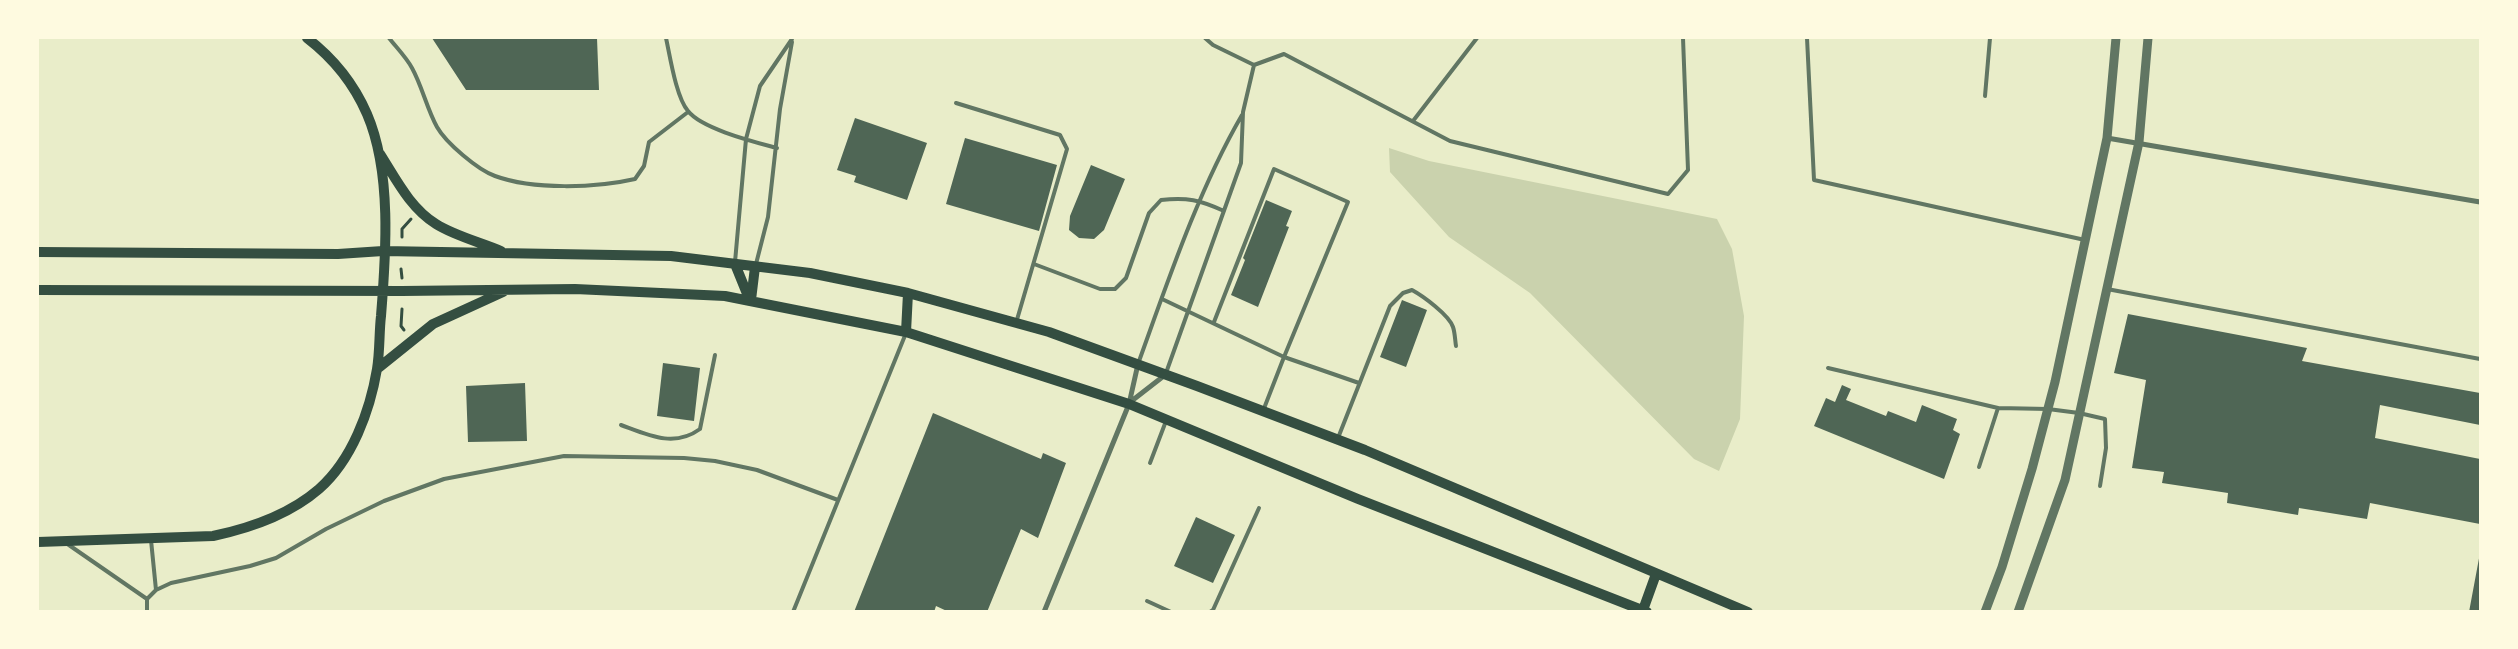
<!DOCTYPE html>
<style>
body{margin:0}
#map{position:relative;width:2518px;height:649px;overflow:hidden;background:#e9edc9;font-family:"PT Sans Narrow",sans-serif}
canvas{display:block}
.frame{position:absolute;inset:0;border:39px solid #fefae0;pointer-events:none}
</style>
<div id="map">
<canvas width="2518" height="649"></canvas>
<div class="frame"></div>
</div>
<script>
const g = document.querySelector('canvas').getContext('2d');
g.lineJoin = 'round';
function fill(path, color) { g.fillStyle = color; g.fill(path, 'evenodd'); }
function stroke(path, color, width, dash) { g.strokeStyle = color; g.lineWidth = width; g.lineCap = dash ? 'butt' : 'round'; g.setLineDash(dash || []); g.stroke(path); }
const green = new Path2D(`
 M1389,148L1429,161L1717,219L1732,249L1744,316L1740,419L1719,471L1694,459L1530,293L1449,237L1390,172Z`);
const building = new Path2D(`
 M432,38H597L599,90H466Z
 M855,118L927,143L907,200L854,182L856,176L837,170Z
 M965,138L1057,165L1039,231L946,204Z
 M1091,165L1125,179L1104,230L1094,239L1079,238L1069,230L1070,216Z
 M1266,200L1292,211L1286,226L1289,227L1258,307L1231,295L1245,260L1243,258Z
 M1402,300L1427,310L1406,367L1380,357Z
 M2128,314L2307,348L2302,361L2480,393V425L2380,405L2375,438L2480,459V524L2370,503L2367,519L2299,508L2298,515L2227,503L2228,493L2162,483L2164,472L2132,468L2146,380L2114,373Z
 M663,363L700,368L694,421L657,416Z
 M525,383L527,441L468,442L466,386Z
 M1842,385L1851,389L1846,400L1886,416L1888,411L1916,422L1922,405L1957,419L1953,430L1960,434L1944,479L1814,426L1826,398L1835,402Z
 M933,413L1041,459L1043,453L1066,463L1038,538L1021,529L987,612H949L936,606L934,612H854Z
 M1196,517L1235,535L1213,583L1174,566Z
 M2480,553V612H2469Z`);
const path = new Path2D(`
 M402,237V229L411,219
 M401,269L402,278
 M402,309L401,326L404,330`);
const service = new Path2D(`
 M389,38C396,47 406,57 412,68C422,86 427,109 437,127C446,143 478,170 495,176C533,190 596,188 635,179L644,166L649,142L688,112
 M666,38C670,56 676,97 688,111C702,129 755,142 777,148
 M1205,38L1213,45L1254,65
 M1807,38L1814,180L2085,240
 M1985,96L1990,38
 M956,103L1060,135L1067,149L1016,323
 M1413,121L1477,38
 M735,262L746,139L760,86L792,39
 M756,264L768,217L780,109L792,42
 M1034,264L1100,289H1115L1126,278L1149,213L1161,200C1187,197 1200,200 1224,211
 M2107,289L2480,359
 M1162,299L1284,357L1348,202L1274,169L1214,322
 M1138,364C1168,281 1198,191 1242,115
 M1828,368L1998,408L2048,409L2079,413L2105,419L2106,448L2100,486
 M1166,373L1241,163L1243,112L1254,65L1284,54L1450,141L1668,194L1688,170L1683,38
 M1263,411L1284,357L1359,383
 M621,425C648,435 674,448 700,429L715,355
 M1338,438L1390,306L1403,293L1412,290C1423,296 1449,315 1453,327C1455,333 1455,340 1456,346
 M1150,463L1166,421
 M1979,467L1998,408
 M151,540L156,590
 M66,543L147,599
 M1147,601L1171,612
 M147,612V599L156,590L171,583L250,566L276,558L326,529L384,501L444,479L564,456L684,458L715,461L757,470L838,500
 M793,612L906,333
 M1210,612L1213,610L1259,508`);
const minor = new Path2D(`
 M2107,138L2480,202
 M1129,403L1165,375
 M1044,612L1129,404L1138,364`);
const tertiary = new Path2D(`
 M1985,612L2002,567L2032,469L2055,382L2107,138L2116,38
 M2018,612L2065,480L2139,142L2148,38`);
const secondary = new Path2D(`
 M380,154C396,179 410,208 436,224C455,236 480,242 501,251
 M38,252L338,254L383,251L671,256L810,273L908,293L1049,332L1197,386L1365,450L1748,612
 M735,264L750,301
 M38,290L402,291L575,289L725,296L750,301L906,332L1129,404L1358,499L1647,612
 M751,300L755,267
 M906,332L908,293
 M377,369L433,324L503,292
 M38,542L213,536C251,528 289,515 319,489C352,460 370,411 377,369C380,351 379,333 381,316C386,254 392,172 367,114C354,84 333,58 307,38
 M1643,610L1656,574`);
fill(green, '#cad2ad');
fill(building, '#4f6655');
stroke(path, '#344e41', 3);
stroke(service, '#617663', 4);
stroke(minor, '#617663', 5);
stroke(tertiary, '#617663', 9);
stroke(secondary, '#344e41', 10);
</script>
